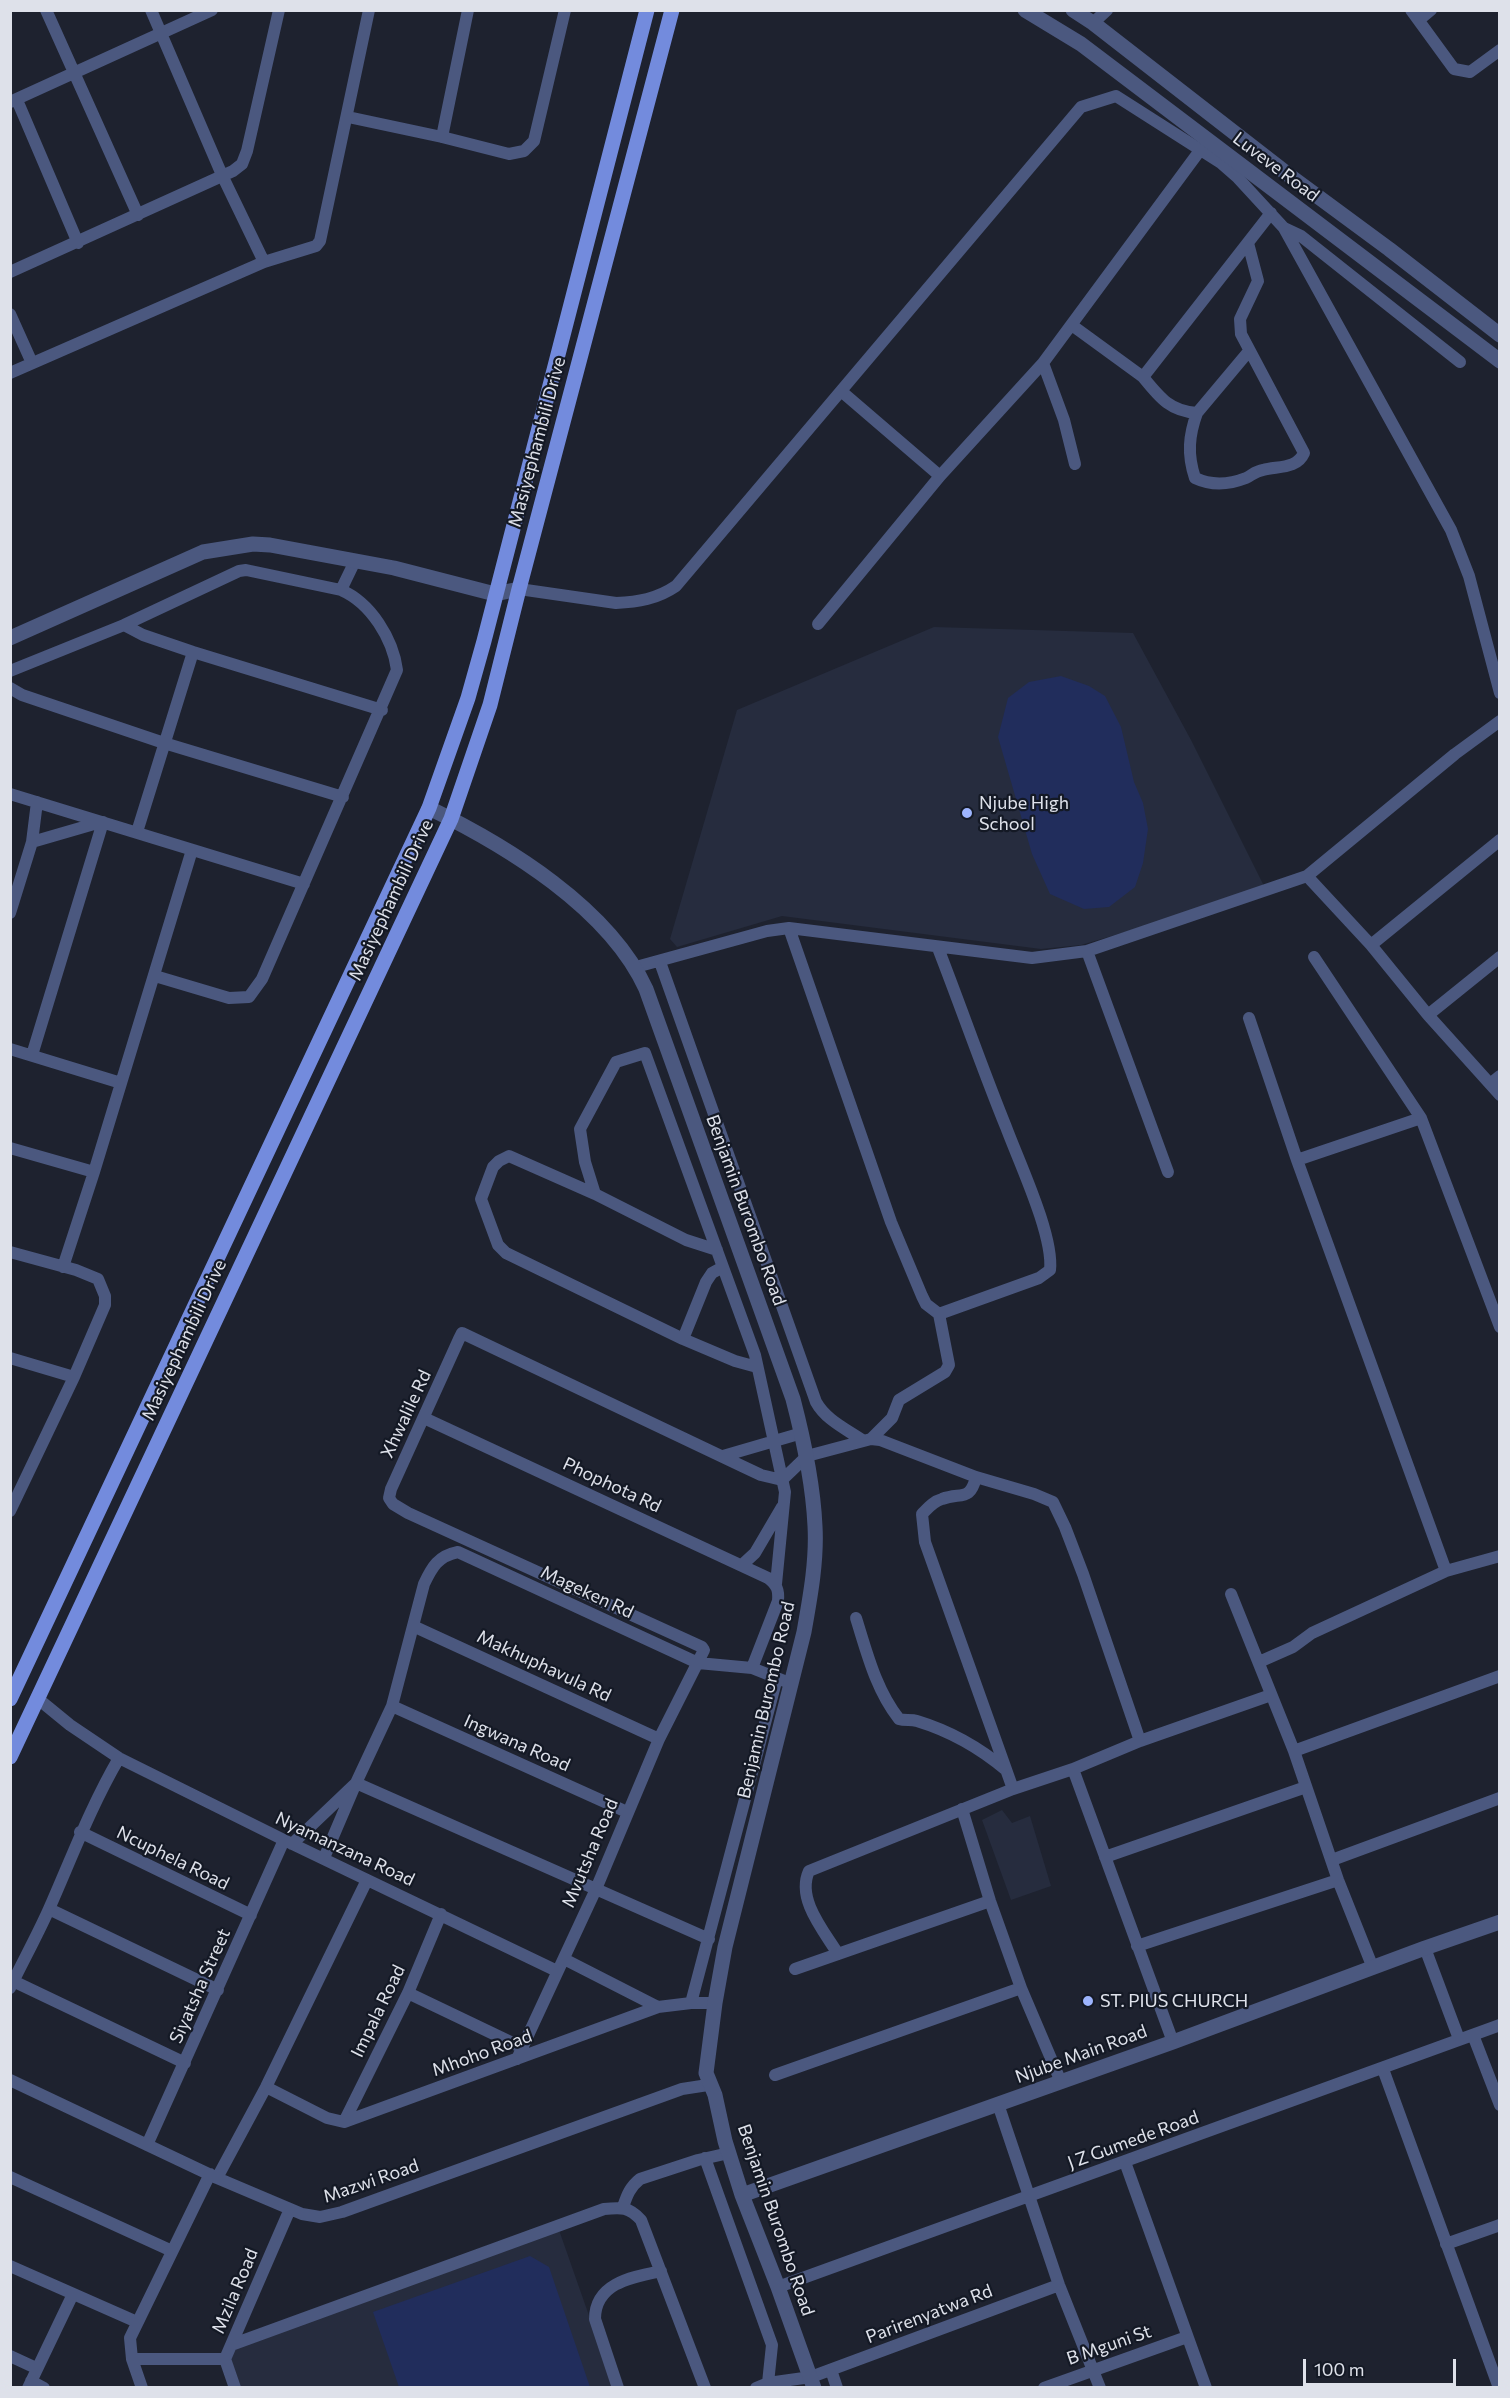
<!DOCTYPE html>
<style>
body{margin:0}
#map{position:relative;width:1510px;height:2398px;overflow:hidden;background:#1e222f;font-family:Commissioner,sans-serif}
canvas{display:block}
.frame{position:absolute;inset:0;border:12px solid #dee1ea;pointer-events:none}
.scale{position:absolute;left:1303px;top:2359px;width:153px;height:27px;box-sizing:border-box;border:3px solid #dee1ea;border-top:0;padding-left:8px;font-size:18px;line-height:21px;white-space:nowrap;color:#dee1ea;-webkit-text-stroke:4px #141925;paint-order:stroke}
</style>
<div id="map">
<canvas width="1510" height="2398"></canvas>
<div class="frame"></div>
<div class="scale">100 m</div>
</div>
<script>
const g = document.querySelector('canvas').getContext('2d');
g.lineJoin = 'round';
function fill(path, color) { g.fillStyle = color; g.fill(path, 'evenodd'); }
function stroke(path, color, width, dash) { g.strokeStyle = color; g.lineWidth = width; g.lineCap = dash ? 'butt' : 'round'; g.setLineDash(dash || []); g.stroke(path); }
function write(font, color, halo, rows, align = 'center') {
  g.font = font + ' Commissioner,sans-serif'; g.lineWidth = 4.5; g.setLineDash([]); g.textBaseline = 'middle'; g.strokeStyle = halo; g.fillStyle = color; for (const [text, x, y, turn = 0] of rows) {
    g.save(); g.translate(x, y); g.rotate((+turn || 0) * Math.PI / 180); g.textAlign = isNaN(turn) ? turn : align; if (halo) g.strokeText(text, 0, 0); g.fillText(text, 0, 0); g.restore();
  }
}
const built = new Path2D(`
 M934,627L1133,633L1191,740L1264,886L1156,923L1081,945L1041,949L782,916L677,947L670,939L737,710Z
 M1002,1810L1012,1823L1030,1816L1051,1886L1011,1900L982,1820Z
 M559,2230L614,2387H239L230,2360L235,2348Z`);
const green = new Path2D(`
 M1061,676L1089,686L1105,696L1121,727L1134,782L1143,803L1148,829L1143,863L1135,887L1109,907L1084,909L1050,894L1032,854L998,737L1008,698L1029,682Z
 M530,2256L549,2267L590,2387H399L373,2312Z`);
const minor = new Path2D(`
 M46,10L138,215
 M151,10L222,175L264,262
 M1411,10L1454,69L1470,72L1500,50
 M1419,20L1431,10
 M1093,23L1107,10
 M17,100L78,243
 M10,102L212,10
 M348,117L442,137L509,154L524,151L534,141L565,10
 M442,137L468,10
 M1284,228L1301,236L1460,362
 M10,272L233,171L242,164L247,151L279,10
 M10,314L32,363
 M1073,326L1143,377L1271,213
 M1043,363L1064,420L1075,464
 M10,373L264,262L316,246L320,241L369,10
 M1143,377C1160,398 1170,411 1197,413L1249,351
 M841,391L940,476
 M1197,413C1189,435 1187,454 1195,478C1212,486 1228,485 1246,478C1252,475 1256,471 1263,470C1278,466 1297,469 1304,453L1241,334L1240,319L1258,281L1248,243
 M519,589L616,603C638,602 657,599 676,586L1081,107L1116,96L1221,163L1237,177L1284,228L1451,530L1469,576L1500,693
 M818,624L940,476L1043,363L1201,149
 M124,625L143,635L193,652L382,710
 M10,671L124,625L239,571L246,570L341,590
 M10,688L22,695L164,743L343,797
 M10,794L304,884
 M137,832L193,652
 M32,842L101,822
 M1307,876L1371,945L1428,1015L1500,1095
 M10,913L32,842L37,802
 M789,928L891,1222L922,1296L926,1304L939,1314L949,1365L945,1372L899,1400L892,1418L871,1439
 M1371,945L1500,840
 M938,948C961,1007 982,1068 1006,1127C1019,1162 1054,1236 1050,1270L1039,1278L939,1314
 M1087,951L1168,1172
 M1314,957L1421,1118L1500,1327
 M660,962L816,1402C826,1420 846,1429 862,1440
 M636,967L767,931L789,928L1032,958L1087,951L1307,876L1455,754L1500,721
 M155,976L229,998L249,997L262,979L397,670C393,639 371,603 341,590L355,561
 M1428,1015L1500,957
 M1249,1018L1297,1160L1446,1571
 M10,1049L121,1083
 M32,1055L103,822
 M1490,1084L1500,1076
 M10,1148L94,1172
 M1297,1160L1421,1118
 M595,1194L585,1162L580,1129L616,1062L645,1053L755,1355L785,1492L776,1584
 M717,1250L686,1240L595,1194L509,1156L499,1161L493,1167L481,1199L498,1245L506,1253L683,1339L735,1361L757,1367
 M10,1252L76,1270L98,1279L105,1296V1305L74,1377L10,1511
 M63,1267L94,1172L192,850
 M683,1339L706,1282L712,1273L723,1267
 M10,1358L74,1377
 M424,1418L768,1578C777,1585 779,1590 778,1601L752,1668
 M723,1456L802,1433
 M976,1477C970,1502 961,1492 942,1499C934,1501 928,1508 922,1514L925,1542L1013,1789
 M782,1480L807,1456L871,1439L880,1440L976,1477L1034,1494L1053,1502L1065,1527L1083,1574L1140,1741
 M742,1565L755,1553L782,1507
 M1231,1594L1294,1751L1338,1880L1373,1968
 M856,1618C867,1653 876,1690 899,1719C905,1721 911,1719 917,1721C950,1731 980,1748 1006,1770
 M413,1626L659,1739
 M1259,1662L1293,1647L1312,1633L1446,1571L1500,1556
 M37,1698L70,1725L119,1758L284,1840L557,1971
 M392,1706L627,1812
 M1294,1751L1500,1676
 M1073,1769L1173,2042
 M962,1809L990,1901L1021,1988L1061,2082
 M80,1832L251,1915
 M292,1844L356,1783L392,1706L424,1584C432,1567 438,1556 458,1552L698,1663L752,1668L792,1684
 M1105,1857L1306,1787
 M324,1858L356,1783L709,1939
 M1332,1860L1500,1798
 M49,1909L218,1990
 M1137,1946L1338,1880
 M1425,1948L1459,2039
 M838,1954C824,1931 796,1899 809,1871L1013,1789L1073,1769L1140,1741L1271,1695
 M564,1959L658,2007
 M795,1969L990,1901
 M13,1981L185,2063
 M10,1988C23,1961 37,1936 49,1909C72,1857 90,1808 119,1758
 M408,1993L523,2048
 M691,2003L777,1678
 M1473,2035L1500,2105
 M517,2059L596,1889L659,1739L704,1650L702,1647L408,1513L393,1504L389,1498L391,1489L459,1339L462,1333L744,1467L761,1475L782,1480
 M1383,2069L1499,2388
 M775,2075L1021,1988
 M10,2080L217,2178L302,2214L320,2217L342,2212L682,2089L708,2085L706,2074
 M266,2087L327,2118L344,2122L658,2007L691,2003H715
 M998,2104L1059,2285L1100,2388
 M344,2122L408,1993L441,1914
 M147,2145L284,1840
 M705,2158L772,2345L768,2383
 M1125,2162L1206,2388
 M10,2177L172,2251
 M217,2178L266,2087L367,1880
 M623,2207C627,2195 630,2187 640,2179L698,2160L729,2153
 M1446,2244L1500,2225
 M10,2266L137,2322
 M778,2287L1500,2025
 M231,2345L604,2209C622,2207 629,2207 641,2220L705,2388
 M10,2356L36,2368
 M132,2359H225
 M831,2370L837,2388
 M31,2381L44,2388
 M28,2388L73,2294
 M142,2388L132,2359L130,2338L210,2174
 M235,2388L225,2359L290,2209
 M618,2388L595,2319C595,2283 632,2277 661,2271
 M756,2388L768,2383L811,2377L1059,2285
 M1044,2388L1187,2337`);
const tertiary = new Path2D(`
 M1025,10L1081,44L1500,361
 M1073,10L1093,23L1290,176L1389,249L1500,335
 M10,638L203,552L253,544L270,545L394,568L495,594L519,589
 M429,808C507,846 609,908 646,989L793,1399C804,1441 813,1483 815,1526C817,1561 810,1598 804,1632L725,1947L715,2003L706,2073L715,2095L725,2141L742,2195L778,2287L814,2388
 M742,2195L1173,2042L1425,1948L1500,1922`);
const primary = new Path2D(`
 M10,1699L429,808L468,698L484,641L647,10
 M10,1757L451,819L490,705L519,589L672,10`);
const markers = [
 [967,813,6,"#9db4fd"],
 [1088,2001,6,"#9db4fd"]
];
const streetNames = [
 ["Luveve Road",1276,167,37],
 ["Masiyephambili Drive",537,442,-75],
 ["Masiyephambili Drive",391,900,-65],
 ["Benjamin Burombo Road",746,1210,70],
 ["Masiyephambili Drive",184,1340,-65],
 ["Xhwalile Rd",406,1414,-65],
 ["Phophota Rd",612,1485,25],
 ["Mageken Rd",587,1592,25],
 ["Makhuphavula Rd",544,1666,25],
 ["Benjamin Burombo Road",766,1700,-77],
 ["Ingwana Road",517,1743,24],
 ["Nyamanzana Road",345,1849,25],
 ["Mvutsha Road",590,1853,-67],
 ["Ncuphela Road",173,1858,26],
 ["Siyatsha Street",200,1986,-66],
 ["Impala Road",378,2011,-64],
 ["Mhoho Road",482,2053,-20],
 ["Njube Main Road",1081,2054,-20],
 ["J Z Gumede Road",1133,2140,-20],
 ["Mazwi Road",371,2181,-19],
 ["Benjamin Burombo Road",776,2220,71],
 ["Mzila Road",235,2291,-67],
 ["Parirenyatwa Rd",929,2314,-21],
 ["B Mguni St",1109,2345,-19]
];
const poiNames = [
 ["Njube High",979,803],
 ["School",979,824],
 ["ST. PIUS CHURCH",1100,2001]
];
fill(built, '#262c3e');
fill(green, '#212d5c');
stroke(minor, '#4b587f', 12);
stroke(tertiary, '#4b587f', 15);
stroke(primary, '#738bdd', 15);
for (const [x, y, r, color] of markers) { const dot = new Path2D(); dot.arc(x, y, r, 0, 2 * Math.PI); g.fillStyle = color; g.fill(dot); stroke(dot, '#141925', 2); }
write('18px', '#dee1ea', '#141925', streetNames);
write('18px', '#dee1ea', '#141925', poiNames, 'left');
</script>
